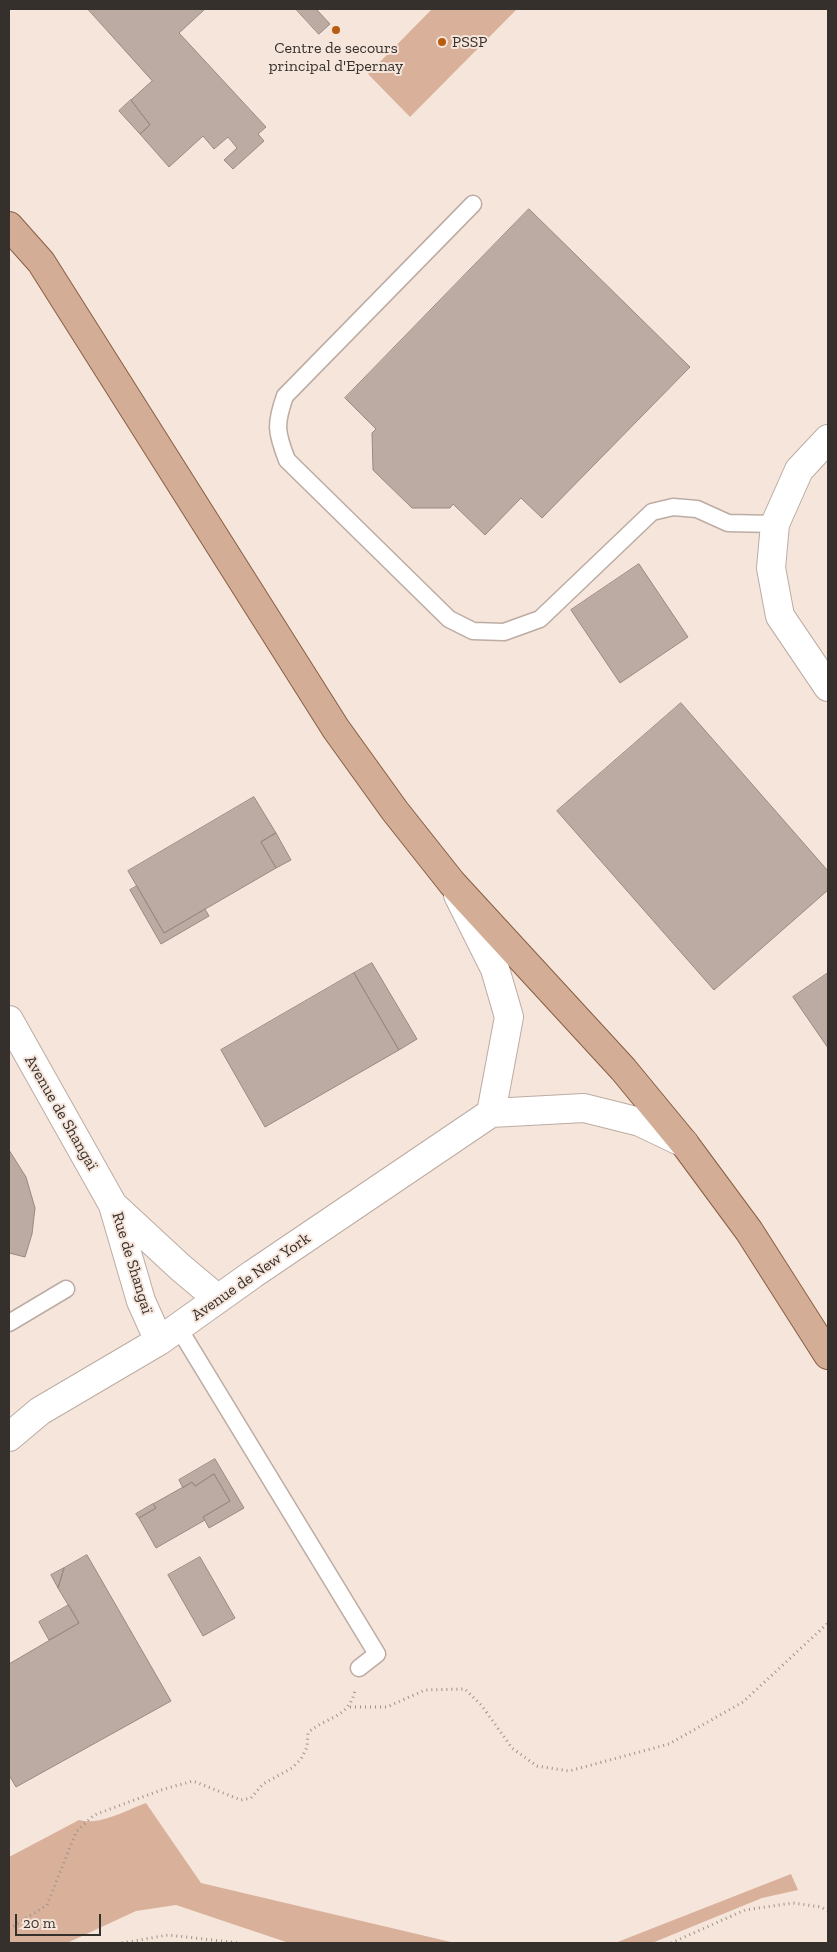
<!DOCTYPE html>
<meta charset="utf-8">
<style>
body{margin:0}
#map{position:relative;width:837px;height:1952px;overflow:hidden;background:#f6e5db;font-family:"Zilla Slab",serif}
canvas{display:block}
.frame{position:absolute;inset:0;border:10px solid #36302c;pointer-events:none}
.scale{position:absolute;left:15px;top:1914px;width:86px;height:22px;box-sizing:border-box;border:2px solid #36302c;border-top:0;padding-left:6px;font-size:15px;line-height:18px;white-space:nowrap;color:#36302c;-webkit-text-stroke:4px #f6e5db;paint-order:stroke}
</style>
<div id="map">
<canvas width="837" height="1952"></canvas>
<div class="frame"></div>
<div class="scale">20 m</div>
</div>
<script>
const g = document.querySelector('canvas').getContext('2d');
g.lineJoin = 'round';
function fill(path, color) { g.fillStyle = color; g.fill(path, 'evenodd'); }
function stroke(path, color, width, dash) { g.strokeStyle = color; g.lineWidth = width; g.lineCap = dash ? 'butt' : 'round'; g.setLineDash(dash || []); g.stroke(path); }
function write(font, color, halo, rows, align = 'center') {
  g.font = font + ' "Zilla Slab",serif'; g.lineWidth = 4; g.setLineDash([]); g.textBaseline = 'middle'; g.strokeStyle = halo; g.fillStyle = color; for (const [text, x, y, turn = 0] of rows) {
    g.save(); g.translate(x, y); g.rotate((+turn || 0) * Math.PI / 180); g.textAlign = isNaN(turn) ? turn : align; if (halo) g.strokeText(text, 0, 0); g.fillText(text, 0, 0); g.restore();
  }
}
const green = new Path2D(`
 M432,9H517L410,117L368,74Z
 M146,1803L201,1883L455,1943H289L176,1905L136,1911L67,1943H9V1857L79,1820C100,1826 126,1810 146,1803Z
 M791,1874L798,1890L762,1898L652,1943H615Z`);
const building = new Path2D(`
 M88,9H205L179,33L266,127L258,134L264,141L233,169L224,160L237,148L228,137L214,149L203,136L169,167L140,134L150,125L131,100L152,81Z
 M296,9H316L330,24L319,34Z
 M131,100L150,125L140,134L119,111Z
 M529,209L690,367L542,518L521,498L485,535L453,504L450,508H412L373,470L372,433L376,429L345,398Z
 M639,564L688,637L620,683L571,610Z
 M681,703L828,871V890L714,990L557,811Z
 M254,797L276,833L261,842L276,868L164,933L128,871Z
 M276,833L291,860L276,868L261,842Z
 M137,886L164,933L205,909L209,916L161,944L130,890Z
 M372,963L417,1039L399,1050L354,973Z
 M354,973L399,1050L265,1127L221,1050Z
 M828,973V1048L793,997Z
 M9,1150L26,1177L35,1208L32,1234L25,1257L9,1253Z
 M215,1459L244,1508L209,1528L203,1517L230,1501L214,1474L195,1486L192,1482L183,1488L179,1480Z
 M214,1474L230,1501L203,1517L205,1520L156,1548L139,1518L156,1508L153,1504L192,1482L195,1486Z
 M153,1504L156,1508L139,1518L136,1514Z
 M87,1555L171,1701L16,1787L9,1775V1664L79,1623L58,1588L64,1568Z
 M200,1557L235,1618L203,1636L168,1575Z
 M64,1568L58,1588L51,1575Z
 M69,1605L79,1623L49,1640L39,1622Z`);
const path = new Path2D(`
 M350,1707H387L425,1690L465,1689L482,1706L512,1748L537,1766L569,1771L669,1744L743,1702L828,1623
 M9,1929L47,1905L76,1832L94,1815L164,1789L193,1781L241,1800L251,1798L263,1784L292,1768L301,1759L307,1747L308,1733C326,1716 349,1719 355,1690
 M122,1943L168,1935L239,1943
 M671,1943L745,1910L793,1903L821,1907L828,1911`);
const lane = new Path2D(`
 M473,204L285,396C275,424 276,432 287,460L449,619L473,631L504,632L540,619L652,512L673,507L697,509L728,523L775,524
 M9,1323L66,1289
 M178,1327L377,1654L359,1668`);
const street = new Path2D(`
 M828,439L799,470L775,524L771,568L780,616L828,687
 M458,895L495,969L509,1017L491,1113L584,1108L640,1122L684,1143
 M9,1020L113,1205L141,1301L159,1341
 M113,1205L181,1268L218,1299
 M9,1437L40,1411L159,1341L253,1274L491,1113`);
const primary = new Path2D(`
 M9,226L41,262L336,729L395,811L452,883L623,1069L684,1143L749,1231L828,1355`);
const markers = [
 [336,30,5,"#ba5c10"],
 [442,42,5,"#ba5c10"]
];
const poiNames = [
 ["PSSP",452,42],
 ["Centre de secours",336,48,"center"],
 ["principal d'Epernay",336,66,"center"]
];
const streetNames = [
 ["Avenue de Shangaï",61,1113,60],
 ["Rue de Shangaï",132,1263,73],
 ["Avenue de New York",251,1277,-35]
];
fill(green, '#d9b19a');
fill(building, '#bcaba2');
stroke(building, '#998981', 1);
stroke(lane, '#bcaca3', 19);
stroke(street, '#bcaca3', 30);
stroke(primary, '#895e43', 30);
stroke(path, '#9e938b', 3, [1, 4]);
stroke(lane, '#fff', 16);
stroke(street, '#fff', 28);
stroke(primary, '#d3ad96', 28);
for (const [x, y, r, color] of markers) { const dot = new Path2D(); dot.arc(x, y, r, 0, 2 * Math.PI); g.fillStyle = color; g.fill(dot); stroke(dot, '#f6e5db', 2); }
write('16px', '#36302c', '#f6e5db', poiNames, 'left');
write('16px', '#36302c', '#f6e5db', streetNames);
</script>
